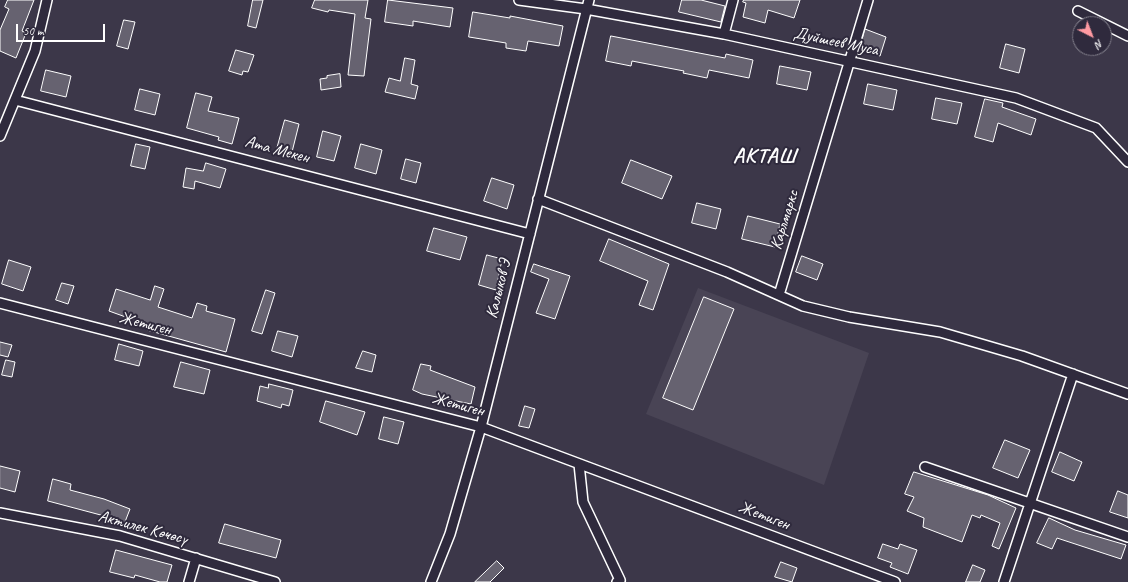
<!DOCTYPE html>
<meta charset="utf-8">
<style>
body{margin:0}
#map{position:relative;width:1128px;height:582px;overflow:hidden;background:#3c3749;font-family:Caveat,sans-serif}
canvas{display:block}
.north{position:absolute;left:1072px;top:16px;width:40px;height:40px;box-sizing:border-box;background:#2f2a3d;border:1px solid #827f8b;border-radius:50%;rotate:138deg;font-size:11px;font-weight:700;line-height:16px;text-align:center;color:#fff}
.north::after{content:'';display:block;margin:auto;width:14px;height:18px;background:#ff9aa2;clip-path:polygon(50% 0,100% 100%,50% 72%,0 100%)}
.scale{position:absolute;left:16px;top:24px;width:89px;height:18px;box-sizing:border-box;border:2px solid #fff;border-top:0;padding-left:5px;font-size:12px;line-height:14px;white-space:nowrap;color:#fff;-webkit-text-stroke:3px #2f2a3d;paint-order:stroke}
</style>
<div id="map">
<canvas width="1128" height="582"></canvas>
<div class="north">N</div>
<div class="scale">50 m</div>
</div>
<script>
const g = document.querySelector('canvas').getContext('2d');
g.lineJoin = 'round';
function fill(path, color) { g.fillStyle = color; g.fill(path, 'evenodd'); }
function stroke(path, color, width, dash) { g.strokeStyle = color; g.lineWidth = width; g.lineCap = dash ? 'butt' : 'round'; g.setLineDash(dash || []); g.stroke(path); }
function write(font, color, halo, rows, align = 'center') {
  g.font = font + ' Caveat,sans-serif'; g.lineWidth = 4; g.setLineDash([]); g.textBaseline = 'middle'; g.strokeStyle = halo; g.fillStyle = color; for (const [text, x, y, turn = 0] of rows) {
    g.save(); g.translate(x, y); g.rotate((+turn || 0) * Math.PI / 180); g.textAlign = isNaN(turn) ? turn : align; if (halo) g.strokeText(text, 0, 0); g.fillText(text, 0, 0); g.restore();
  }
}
const built = new Path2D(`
 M698,288L869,353L824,485L646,414Z`);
const building = new Path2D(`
 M8,0H34L22,31L26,33L16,58L0,51V30L9,9L5,7Z
 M253,0H263L256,28L248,26Z
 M315,0H368L365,18L371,19L364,76L348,75L355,14L329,10L328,12L312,8Z
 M388,0L453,8L450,27L413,21V26L385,22Z
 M682,0H701L725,6L721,22L679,12Z
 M744,0H800L794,18L768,10L765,23L743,17L746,3L743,2Z
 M473,12L510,18V16L563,26L559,46L528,41L526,51L506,48V43L469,37Z
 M124,20L135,22L128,49L117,46Z
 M865,29L886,37L880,56L860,49Z
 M611,36L725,58L726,54L753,60L749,78L709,70L707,78L683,73L684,71L632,61L631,66L606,61Z
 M1006,44L1025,49L1019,73L1000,68Z
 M236,50L254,55L248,72L243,71L242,75L229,71Z
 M405,58L415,60L411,84L418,86L415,99L385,92L389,78L400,81Z
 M780,66L811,72L807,90L777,84Z
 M46,70L71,76L66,97L41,91Z
 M340,74L341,87L321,90L320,79L327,78V76Z
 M868,84L897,90L893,110L864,104Z
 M140,89L160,94L155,115L135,110Z
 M196,93L212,97L208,111L239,118L232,144L218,140L219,137L187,128Z
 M936,98L962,103L957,124L932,119Z
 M985,99L1003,103L1002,107L1036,119L1031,135L998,123L993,142L975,137Z
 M285,120L299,124L292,152L277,149Z
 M323,131L341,136L334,161L317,157Z
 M136,144L150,147L145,169L131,166Z
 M361,144L382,150L376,174L355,168Z
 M406,159L421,163L416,183L401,179Z
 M631,160L672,176L662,199L622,183Z
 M206,163L226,169L220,188L195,181L194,189L183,187L186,168L203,171Z
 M492,178L514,185L507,209L484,201Z
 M697,203L721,209L716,229L692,223Z
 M748,216L780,224L775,247L742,239Z
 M434,228L467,237L460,260L427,251Z
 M609,239L669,264L653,310L639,305L648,281L600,261Z
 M487,255L502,259L496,290L479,285Z
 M802,256L823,264L817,280L796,272Z
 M9,260L31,267L23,291L2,284Z
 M534,264L570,276L555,319L536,313L549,279L531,272Z
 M62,283L74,286L68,304L56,300Z
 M155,286L164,289L158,307L192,318L197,303L207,306L206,311L235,319L226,352L147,330L148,325L109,311L116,289L150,300Z
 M266,290L275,293L262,334L252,331Z
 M704,297L734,309L693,410L663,398Z
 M278,331L298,336L292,357L272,351Z
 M0,342L12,345L8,357L0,355Z
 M119,344L143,351L139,366L115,360Z
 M363,351L376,355L372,372L356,368Z
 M6,360L15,362L12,377L2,375Z
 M181,362L210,370L204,394L174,387Z
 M421,364L431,366L430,370L475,387L471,404L422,394L413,390Z
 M269,384L293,390L289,406L282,404L281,408L257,401L260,386L268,388Z
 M326,401L365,412L357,435L320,422Z
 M525,406L535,409L529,428L519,426Z
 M384,417L404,422L398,444L379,439Z
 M1005,440L1030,450L1018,478L993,468Z
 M1060,452L1082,462L1074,481L1052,472Z
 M0,466L20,471L15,492L0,488Z
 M914,472L988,495L1016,508L999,549L992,546L1000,523L981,515L980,518L972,515L962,542L923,527L924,518L907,511L914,497L905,494Z
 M53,479L71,484L70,490L104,499L130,509L123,527L110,522L112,518L48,501Z
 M1118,491L1128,495V518L1110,512Z
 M1049,518L1075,530L1126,545L1121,559L1057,538L1052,549L1037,543Z
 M225,524L281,540L276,558L219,543Z
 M883,544L898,549L900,544L917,550L908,574L890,567L892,563L878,558Z
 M116,550L172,565L167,582H160L135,575L134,578L110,572Z
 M497,561L504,568L490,582H475Z
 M781,562L797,568L792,582L775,577Z
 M973,565L985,570L980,582H966Z`);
const street = new Path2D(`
 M519,0L586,9L724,34L1016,98L1096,128L1128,162
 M1078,11L1128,36
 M724,34L733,0
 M15,100L530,234
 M0,136L35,51L47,0
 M538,199L727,272L803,306L849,317L940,332L1022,356L1128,394
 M779,295L868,0
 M0,303L481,427L895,582
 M579,464L583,502L620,580L617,582
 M925,467L1128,537
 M0,513L120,536L275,582
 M189,582L196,558
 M431,582L450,534L481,427L589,0
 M1004,582L1073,374`);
const streetNames = [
 ["Дуйшеев Муса",836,42,12],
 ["Ата Мекен",277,150,15],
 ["Карлмаркс",785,220,-73],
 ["Калыков Э",499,289,-76],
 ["Жетиген",145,324,14],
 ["Жетиген",458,405,15],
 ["Жетиген",764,516,21],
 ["Актилек Көчөсү",143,528,15]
];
const districtNames = [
 ["АКТАШ",765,156]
];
fill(built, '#494455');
fill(building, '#666270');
stroke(building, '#fff', 1);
stroke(street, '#fff', 12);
stroke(street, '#2f2a3d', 9);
write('17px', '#fff', '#2f2a3d', streetNames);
g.letterSpacing = '1px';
write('bold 21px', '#fff', '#2f2a3d', districtNames);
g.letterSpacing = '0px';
</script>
